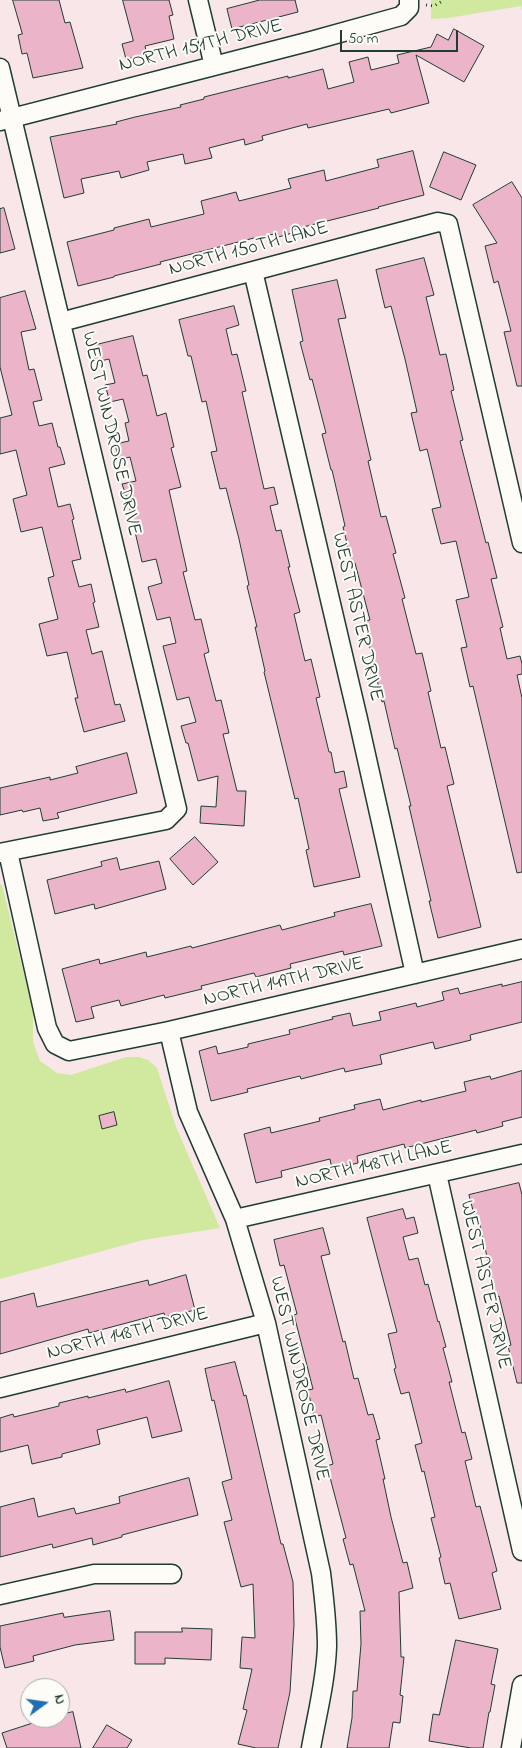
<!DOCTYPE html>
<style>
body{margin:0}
#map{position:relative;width:522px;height:1748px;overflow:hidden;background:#f8e6e9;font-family:"Indie Flower",sans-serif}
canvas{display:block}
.north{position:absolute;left:20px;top:1678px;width:50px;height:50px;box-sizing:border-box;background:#fdfcf7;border:1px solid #a4b0a9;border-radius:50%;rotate:76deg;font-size:14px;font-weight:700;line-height:20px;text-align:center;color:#1f3d34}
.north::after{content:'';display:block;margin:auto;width:18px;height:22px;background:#1f6fb2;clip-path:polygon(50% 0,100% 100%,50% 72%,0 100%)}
.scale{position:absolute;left:340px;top:30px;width:118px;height:22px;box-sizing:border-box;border:2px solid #1f3d34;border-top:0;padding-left:6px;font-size:15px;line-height:18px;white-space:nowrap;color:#1f3d34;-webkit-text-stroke:4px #fdfcf7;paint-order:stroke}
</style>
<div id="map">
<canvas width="522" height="1748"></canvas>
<div class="north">N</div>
<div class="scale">50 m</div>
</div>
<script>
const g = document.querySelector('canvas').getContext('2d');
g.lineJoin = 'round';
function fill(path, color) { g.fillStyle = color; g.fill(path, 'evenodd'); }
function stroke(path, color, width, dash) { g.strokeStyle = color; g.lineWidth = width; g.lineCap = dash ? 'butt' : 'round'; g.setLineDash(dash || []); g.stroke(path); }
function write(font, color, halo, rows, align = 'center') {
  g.font = font + ' "Indie Flower",sans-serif'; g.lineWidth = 4; g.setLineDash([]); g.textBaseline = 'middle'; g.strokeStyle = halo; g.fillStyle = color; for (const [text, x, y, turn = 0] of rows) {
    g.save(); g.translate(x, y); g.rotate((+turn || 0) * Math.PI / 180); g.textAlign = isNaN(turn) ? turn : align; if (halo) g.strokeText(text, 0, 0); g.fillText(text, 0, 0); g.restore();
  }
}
const green = new Path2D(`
 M431,0H522V11L521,6L448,18L431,19Z
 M0,884L2,885L33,1010V1042L40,1061L57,1073L71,1075L126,1057H139L148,1060L157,1068L176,1127L220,1228L143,1240L0,1279Z`);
const building = new Path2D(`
 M13,0H59L65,23L70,22L83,68L33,78L27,53L22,54L18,35L22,34Z
 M123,0H169L173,15L169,16L174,39L145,46L147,55L126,59L122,44L133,41Z
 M260,0H295L298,12L232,29L227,9Z
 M454,29L484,46L464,82L416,55L429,103L391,113L389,109L308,128L307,124L262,136L263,140L245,145L244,139L209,148L212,158L185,164L183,154L147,162L149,170L121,178L119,171L81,179L84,193L64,198L50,137L117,124L116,122L135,117L181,107L180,105L204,99V97L288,76V78L323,69L328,89L354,82L349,62L368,57L371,70L399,63L397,55L431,47L437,34L448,40Z
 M413,151L424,195L378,207L379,208L291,230L292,233L275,238L274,234L254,238L160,262L161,264L114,276V277L78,286L67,242L114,230V228L149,219L151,227L204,214L201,201L236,192L239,201L291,188L288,179L324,170L326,181L379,167L377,160Z
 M444,152L476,165L461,200L430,187Z
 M512,182L522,198V386H517L504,332L511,331L498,281L494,283L485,246L497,243L473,205Z
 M4,208L15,249L0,253V209Z
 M424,258L434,295L426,297L440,355L446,354L454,390L451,391L463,440L460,441L486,543L488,542L497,578L491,579L503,627L500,628L507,659L520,656L522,664V674L517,675L522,698V872L517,873L473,686L470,687L461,648L467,647L456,600L469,597L456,541L441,544L432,509L441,507L427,449L420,451L411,413L417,412L405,359L391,306L385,308L376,270Z
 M337,280L346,318L338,319L371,460L368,461L381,517L386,516L396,553L393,554L405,598L402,599L416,654L422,653L431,691L428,692L441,748L445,747L454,784L447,786L481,927L438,938L429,901H431L409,806H411L397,748L395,749L384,701L382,702L364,621L370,620L355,563L352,564L343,527L345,526L332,470H331L322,434L326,433L312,379L310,380L300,342L303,341L292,290Z
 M25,291L36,329L21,332L29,370L34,369L42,400L33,402L39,426L52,423L58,447H60L65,464L49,468L58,507L70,504L74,519L72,520L81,559L72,561L79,587L91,584L95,602L93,603L99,627L86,630L92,654L102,651L115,705L120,704L125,721L84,732L75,698H78L67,652L47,656L39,624L58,619L48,578L54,576L42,527L21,532L13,499L27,495L16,450L0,454V418L12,415L0,367V298Z
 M234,306L239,325L226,329L232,355L237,354L246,391L242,392L264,489L274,487L278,504L270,506L276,531L281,530L290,567H288L300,612L294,614L305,661L311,659L320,697L316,698L329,752H331L335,773L344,771L347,787L339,789L360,877L314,887L306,850L309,849L298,798L295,799L264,672L265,671L255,627H257L247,586L249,585L239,539L226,488L220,489L211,452L217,451L206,401L202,402L191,356H188L179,320Z
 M133,336L143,376L147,375L157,416L166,413L174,447L171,448L181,487L169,490L187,571L183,572L195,620L201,619L209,652L204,654L216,701L221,700L229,733L223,734L237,791H246L244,826L200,823L201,806L216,807L218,776L198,781L188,743H186L181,726L196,722L189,697L177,700L163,646L176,643L170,617L157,620L148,587L162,583L156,559L142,562L128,501L122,484L136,481L130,457L119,460L115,444L129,441L125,423L129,422L123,399L110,402L105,385L115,383L109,359L96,362L92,346Z
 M127,753L137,793L57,813L59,818L43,821L40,808L23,812L22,810L0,815V788L50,777V780L78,773L76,767Z
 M195,837L218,862L193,885L170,859Z
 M117,858L120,870L159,861L166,889L95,909L94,904L55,914L47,880L102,866L101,862Z
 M371,904L382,946L344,955L343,951L290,964L291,968L256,977L254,973L201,986L202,989L165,998L164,995L121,1006L119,1000L91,1007L94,1018L76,1022L62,969L99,959L100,964L146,952L147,957L191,946L192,948L280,925L282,930L335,916L334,913Z
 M522,982V1022L470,1035L471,1040L435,1049L433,1042L380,1055L382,1064L345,1072L344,1068L301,1079L300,1076L247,1089L248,1092L211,1101L199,1051L216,1046L218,1054L248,1047V1044L290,1034L289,1030L333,1019L332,1017L350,1013L353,1026L381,1020L379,1012L416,1003L417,1007L444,1000L442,992L458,988L460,994L502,984V986Z
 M522,1071V1117L502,1122L503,1126L477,1133L476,1130L405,1148L404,1144L357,1156L358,1163L332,1169L330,1159L281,1171L282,1177L256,1183L244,1134L270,1127L271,1133L320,1121L319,1118L355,1109L354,1105L380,1099L383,1110L421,1100V1102L466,1091L464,1082L490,1076L491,1079Z
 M114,1112L117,1125L102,1129L99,1116Z
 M519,1183L522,1195V1383H517L508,1346L511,1345L499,1296L496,1297L479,1221L476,1222L469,1195Z
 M403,1209L406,1219L414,1217L418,1233L403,1237L409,1260L418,1258L425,1285L428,1284L438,1322L439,1321L446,1347L443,1348L452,1382H449L462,1433L465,1432L472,1459L465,1461L476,1507L480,1506L497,1571L492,1573L501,1609L459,1619L450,1583L445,1584L439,1558L441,1557L431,1518L435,1517L424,1471L422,1472L415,1445L422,1443L409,1392L401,1394L394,1369L396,1368L388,1334L397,1332L367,1218Z
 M323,1228L330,1254L321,1256L343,1342L345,1341L354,1379L358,1378L368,1415L373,1414L380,1439L376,1440L385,1479H383L391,1517L403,1563L407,1562L413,1588L399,1592L401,1657H404L400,1695L403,1696L400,1723L393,1722L389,1748H347L352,1718L353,1691H357L361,1644L360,1611H365L353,1564L350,1565L343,1539L346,1538L327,1466L333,1464L321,1415L314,1417L308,1390L313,1389L294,1315L297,1314L284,1265L280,1266L274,1240Z
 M186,1275L195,1310L165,1317L164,1313L89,1333L88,1329L0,1354V1302L34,1293L37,1307L148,1280L149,1285Z
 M235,1362L244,1396L246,1395L281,1544H283L293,1582L294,1625L290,1692L278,1748H256L238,1744L247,1710L243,1709L252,1669L240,1668L242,1637L255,1638L253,1584L241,1587L224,1522L232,1520L222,1482L232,1479L214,1400L212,1401L205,1369Z
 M169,1381L182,1431L152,1438L147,1417L97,1430L100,1444L62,1454V1457L32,1464L28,1445L0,1452V1418L13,1414L14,1417L59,1406V1403L88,1396V1398L125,1389L126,1392Z
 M189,1478L198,1515L122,1535V1537L93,1545L92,1538L53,1548L52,1544L0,1557V1507L34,1498L38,1517L74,1508L76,1514L120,1503L119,1497Z
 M110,1611L114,1640L75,1645L33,1656L34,1661L5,1668L0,1647V1626L63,1613L64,1617Z
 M182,1628L212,1629L211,1660L165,1658V1664H135V1632H182Z
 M456,1640L498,1649L491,1684L495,1685L490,1712H489L483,1748H471L429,1741L433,1714L439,1715Z
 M73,1712L81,1748H7L2,1733L48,1718H60V1715Z
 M107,1725L132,1740L127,1748H93Z`);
const path = new Path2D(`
 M426,5L434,6L444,0`);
const minor = new Path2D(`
 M198,0L214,66
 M0,68L177,809L166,820L0,853
 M0,121L311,41L401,16L409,8V0
 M253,271L358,719L415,974
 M61,322L438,222L448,224L522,543
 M8,852L47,1028L55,1044L69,1051L169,1031L522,949
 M169,1031L188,1112L235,1219L266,1323L321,1573C324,1597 327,1621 327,1646C326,1680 317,1714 311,1748
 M437,1174L522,1551
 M235,1219L522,1154
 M0,1388L266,1323
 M0,1595L94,1574H172
 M511,1748L522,1685`);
const streetNames = [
 ["NORTH 151TH DRIVE",201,47,-14],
 ["NORTH 150TH LANE",249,250,-15],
 ["WEST WINDROSE DRIVE",110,434,77],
 ["WEST ASTER DRIVE",356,617,77],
 ["NORTH 149TH DRIVE",284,983,-13],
 ["NORTH 148TH LANE",374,1166,-13],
 ["WEST ASTER DRIVE",484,1285,77],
 ["NORTH 148TH DRIVE",128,1335,-14],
 ["WEST WINDROSE DRIVE",298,1379,77]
];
fill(green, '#d0e99f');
fill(building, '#ecb4c9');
stroke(building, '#1f3d34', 1);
stroke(minor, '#1f3d34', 21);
stroke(path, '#1f3d34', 3, [1, 4]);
stroke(minor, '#fdfcf7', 18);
write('20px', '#1f3d34', '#fdfcf7', streetNames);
</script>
